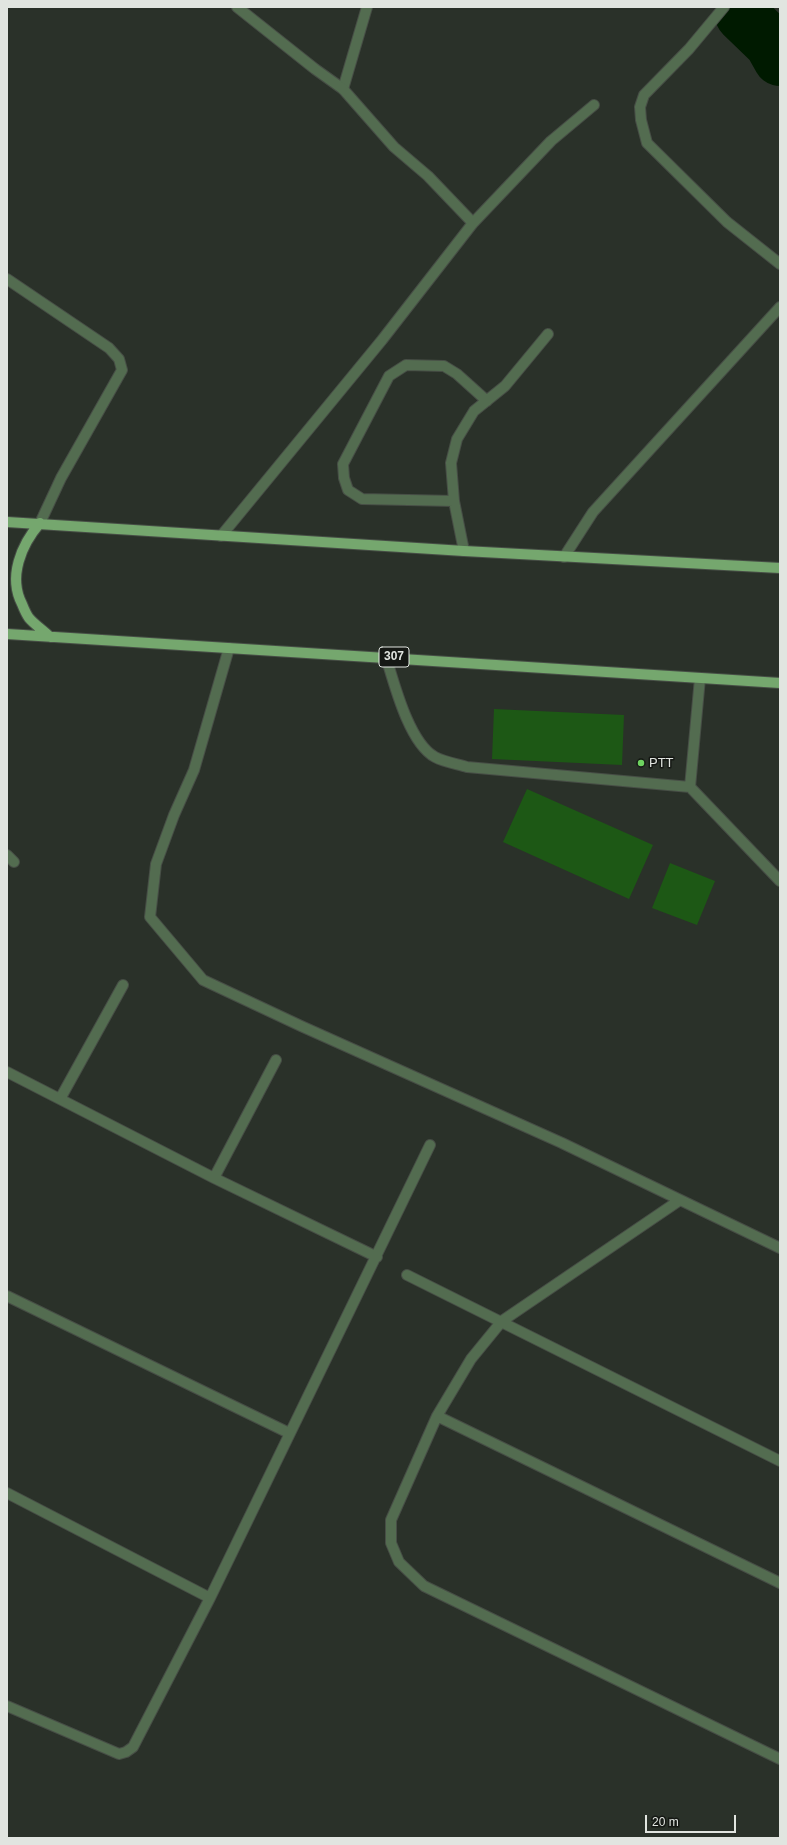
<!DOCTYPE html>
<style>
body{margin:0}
#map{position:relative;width:787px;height:1845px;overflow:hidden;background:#2a3129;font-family:Helvetica,sans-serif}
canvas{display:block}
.frame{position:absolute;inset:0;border:8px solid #e1e5e0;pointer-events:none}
.scale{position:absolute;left:645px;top:1815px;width:91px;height:18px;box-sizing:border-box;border:2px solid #e1e5e0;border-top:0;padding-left:5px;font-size:12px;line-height:14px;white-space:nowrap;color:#e1e5e0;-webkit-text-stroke:3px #151814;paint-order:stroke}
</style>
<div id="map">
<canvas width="787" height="1845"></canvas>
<div class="frame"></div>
<div class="scale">20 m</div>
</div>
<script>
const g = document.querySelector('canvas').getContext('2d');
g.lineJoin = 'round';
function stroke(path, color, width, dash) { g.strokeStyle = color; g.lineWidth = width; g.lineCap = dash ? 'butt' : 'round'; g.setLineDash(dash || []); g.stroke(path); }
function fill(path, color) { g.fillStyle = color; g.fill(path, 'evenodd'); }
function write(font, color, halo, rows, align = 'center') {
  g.font = font + ' Helvetica,sans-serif'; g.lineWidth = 3; g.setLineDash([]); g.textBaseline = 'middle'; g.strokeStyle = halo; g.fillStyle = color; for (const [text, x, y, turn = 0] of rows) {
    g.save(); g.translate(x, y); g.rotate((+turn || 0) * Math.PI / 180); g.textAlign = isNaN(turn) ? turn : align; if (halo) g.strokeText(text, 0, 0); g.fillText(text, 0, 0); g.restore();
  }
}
const river = new Path2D(`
 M742,15L771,43L780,59`);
const building = new Path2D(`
 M494,709L624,715L622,765L492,759Z
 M527,789L653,845L629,899L503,842Z
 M670,863L715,881L697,925L652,908Z`);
const lane = new Path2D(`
 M343,89L367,7
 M454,501L362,499L348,490L344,478L343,464L389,376L406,365L444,366L457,374L487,401
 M464,551L454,501L451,463L457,439L474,411L505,386L548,334
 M7,855L14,862`);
const street = new Path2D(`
 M724,7L689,49L644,95L640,107L641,120L647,143L727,222L780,264
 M473,223L551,141L594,105
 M7,279L109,348L119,359L122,370L61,478L40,523
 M221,536L382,340L473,223L428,176L394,147L343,89L315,69L237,7
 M564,557L593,512L780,307
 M229,648L194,770L174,815L156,864L150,917L203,980L301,1026L562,1143L780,1248
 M386,657C394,683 409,743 435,757C444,762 457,764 467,767L690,787L700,678
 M690,787L780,881
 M7,1072L214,1178L377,1257
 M60,1099L123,985
 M214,1178L276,1060
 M680,1200L502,1321L471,1359L437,1416L391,1520V1543L399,1562L424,1586L780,1759
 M407,1275L780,1461
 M7,1296L289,1433
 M437,1416L780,1583
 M7,1493L210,1598
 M7,1706L119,1754L126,1752L133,1747L210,1598L430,1145`);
const primary = new Path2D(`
 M7,522L464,551L780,568
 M40,523C21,545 8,577 22,604C24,609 26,614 29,618C35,625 43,630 50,637
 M7,634L780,683`);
const markers = [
 [641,763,4,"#6ed360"]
];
const shields = [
 [394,657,30]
];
const shieldNames = [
 ["307",394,657]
];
const poiNames = [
 ["PTT",649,763]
];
stroke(river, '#001a00', 54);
fill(building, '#1d5815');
stroke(lane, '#474e46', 12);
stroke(street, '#474e46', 12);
stroke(primary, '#474e46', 12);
stroke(lane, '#536c50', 10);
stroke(street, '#536c50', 10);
stroke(primary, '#75a76e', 10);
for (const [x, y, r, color] of markers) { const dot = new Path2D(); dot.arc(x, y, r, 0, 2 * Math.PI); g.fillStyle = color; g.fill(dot); stroke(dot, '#151814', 1.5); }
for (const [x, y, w] of shields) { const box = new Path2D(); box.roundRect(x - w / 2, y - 10, w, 20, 3); g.fillStyle = '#151814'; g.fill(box); stroke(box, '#e1e5e0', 1); }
write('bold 12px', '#e1e5e0', null, shieldNames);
write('13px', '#e1e5e0', '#151814', poiNames, 'left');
</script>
